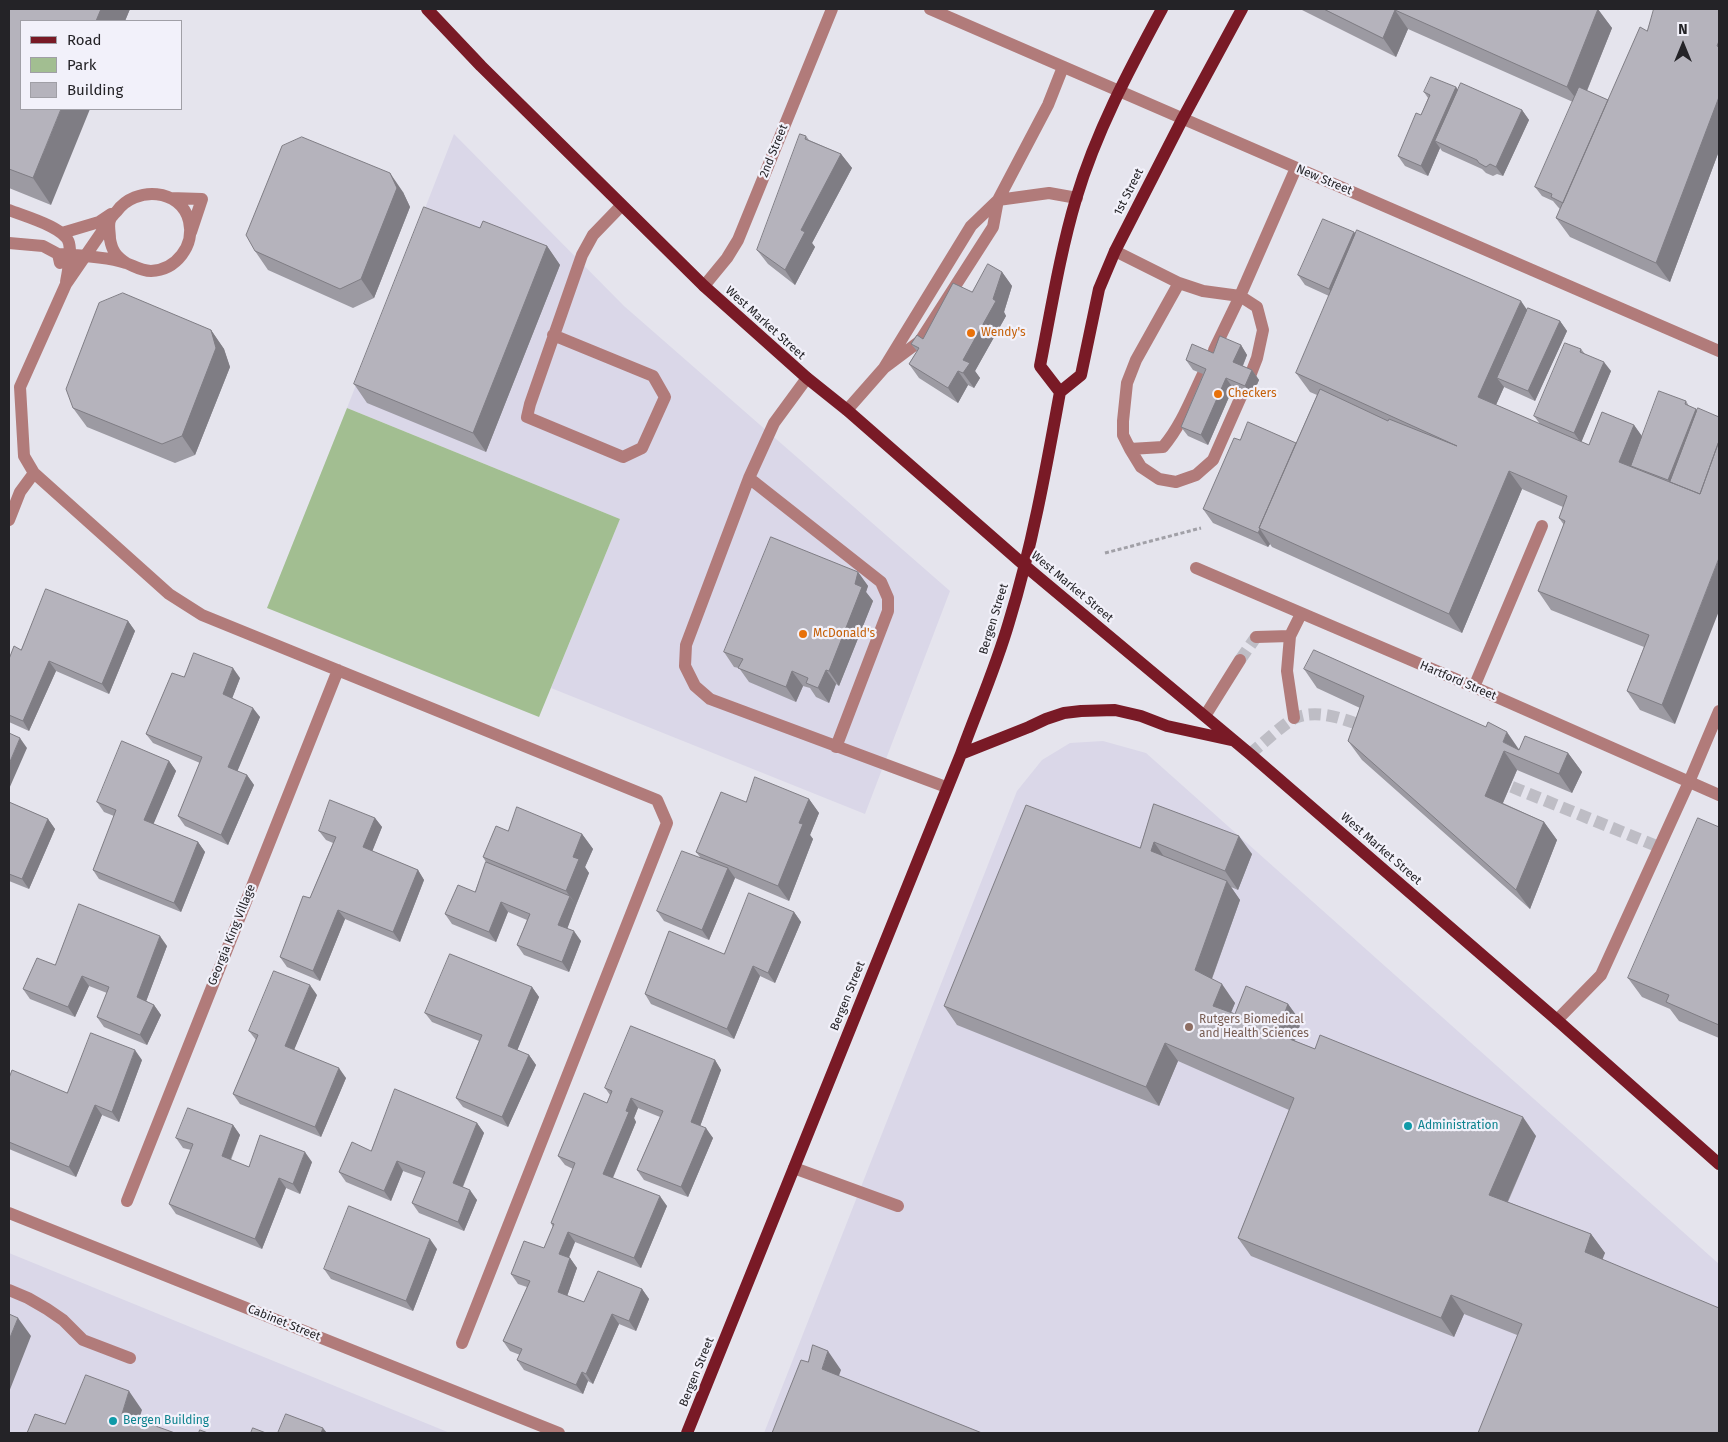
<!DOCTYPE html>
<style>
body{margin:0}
#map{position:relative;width:1728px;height:1442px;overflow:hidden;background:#e5e4ed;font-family:"Fira Sans",sans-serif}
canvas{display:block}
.frame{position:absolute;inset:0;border:10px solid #242327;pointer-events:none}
.legend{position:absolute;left:20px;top:20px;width:162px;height:90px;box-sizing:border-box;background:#f2f1fa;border:1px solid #a09fa6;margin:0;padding:6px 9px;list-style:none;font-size:15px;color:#242327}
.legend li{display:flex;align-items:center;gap:10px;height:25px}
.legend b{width:25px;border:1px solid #a09fa6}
.north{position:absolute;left:1658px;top:20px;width:50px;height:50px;-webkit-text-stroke:4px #f2f1fa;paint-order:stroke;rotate:0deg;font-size:14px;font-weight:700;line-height:20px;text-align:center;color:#242327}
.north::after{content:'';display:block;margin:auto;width:18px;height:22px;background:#242327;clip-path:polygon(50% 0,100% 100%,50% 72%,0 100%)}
</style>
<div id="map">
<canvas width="1728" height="1442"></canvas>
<div class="frame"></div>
<ul class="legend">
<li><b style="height:6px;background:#791a26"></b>Road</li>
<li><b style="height:14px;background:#a2be91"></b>Park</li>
<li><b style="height:14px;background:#b5b3bc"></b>Building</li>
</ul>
<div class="north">N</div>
</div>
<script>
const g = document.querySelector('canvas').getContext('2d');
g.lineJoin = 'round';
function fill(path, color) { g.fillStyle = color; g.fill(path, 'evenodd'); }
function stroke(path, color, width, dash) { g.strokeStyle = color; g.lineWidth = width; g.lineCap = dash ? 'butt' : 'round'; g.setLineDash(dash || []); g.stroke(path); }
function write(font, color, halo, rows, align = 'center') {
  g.font = font + ' "Fira Sans",sans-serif'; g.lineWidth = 4.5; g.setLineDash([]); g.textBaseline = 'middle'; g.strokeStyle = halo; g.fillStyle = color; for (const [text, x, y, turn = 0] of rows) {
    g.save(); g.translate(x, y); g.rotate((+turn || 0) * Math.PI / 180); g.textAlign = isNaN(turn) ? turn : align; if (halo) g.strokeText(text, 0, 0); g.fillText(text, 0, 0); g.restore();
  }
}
const built = new Path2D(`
 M454,134L624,306L950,591L865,814L551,688L620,519L347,408Z
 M1103,741L1146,753L1719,1264V1433H764L1017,791L1042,760L1070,743Z
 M9,1253L450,1433H9Z`);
const green = new Path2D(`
 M347,408L620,519L539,717L267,608Z`);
const minorTunnel = new Path2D(`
 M1240,660L1256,637
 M1250,754C1260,746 1286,722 1295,718C1319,708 1347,720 1370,729
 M1495,780L1659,847`);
const path = new Path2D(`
 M1105,553L1201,528`);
const minor = new Path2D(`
 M930,9L1719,351
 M170,198L202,199L191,232
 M9,210C23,216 65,227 69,243C72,255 68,270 66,282
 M110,220L66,284L20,387L24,456L34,473L169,594L202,615L657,800L667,823L462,1343
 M62,233L99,222L111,214
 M9,243L43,246L58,254L60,263
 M1115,251L1179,283L1203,291L1240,296L1296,168
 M58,254C77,255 108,257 126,263C134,266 141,271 151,271C176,270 195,246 189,221C181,188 135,186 117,211C115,213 111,217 110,220C108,225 110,233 110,239C112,251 116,256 126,263
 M1179,283L1136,360L1127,383L1123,421V435L1130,449L1141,467L1159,479L1176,482L1196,475L1213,460L1243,392
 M704,286L727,258L738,240L832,9
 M553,335L653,376L665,397L642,448L623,457L527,417L530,404L582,255L593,235L621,206
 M1214,350L1240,296L1257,307L1263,330L1257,358L1250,376
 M884,368L920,341L993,227L998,200L1048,105L1063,67
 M807,378L774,423L749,478L686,645L685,666L695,686L710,699L946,787
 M847,410L884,368L971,226L998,200L1049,193L1077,198
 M1130,449L1163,447C1181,426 1191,399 1203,374
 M749,478L881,582L888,598V611L836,747
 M9,520L20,492L34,473
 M1196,568L1474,687L1719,795
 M1290,636L1301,614
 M1256,637L1290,636L1287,671L1294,718
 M1474,687L1542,526
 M1205,716L1240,660
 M1557,1020L1601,975L1689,782L1719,711
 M794,1168L898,1206
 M127,1201L338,670
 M9,1213L559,1433
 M9,1290L28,1298L47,1309L63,1320L83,1340L130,1358`);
const major = new Path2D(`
 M427,9L481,66L704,286L807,378L847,410L1024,565L1250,754L1557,1020L1719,1164
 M1060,392L1040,366C1051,310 1060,253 1076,199C1096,132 1129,70 1162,9
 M961,754L1029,727L1046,719L1064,713L1081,711L1115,710L1141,716L1167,726L1231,740
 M687,1433L961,754C977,710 996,667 1009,622C1032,547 1046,469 1060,392L1081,375L1099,289L1115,251L1183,118L1242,9`);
const wall = new Path2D(`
 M9,9H130L125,21H21L51,205L9,188Z
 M1300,9H1597L1612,28L1587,91L1608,100L1647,31L1719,9V151L1670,282L1570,237L1556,218L1560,209L1558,207L1553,201L1542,196L1535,187L1573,102L1408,29L1396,57Z
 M1456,87L1458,90L1522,110L1529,120L1503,176L1497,174L1493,176L1486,173L1482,169L1442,151L1440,148L1428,176L1405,166L1398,156L1421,115L1428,98L1424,92Z
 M806,136L809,140L841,154L852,168L812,243L815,247L795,285L768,264L757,250Z
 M403,192L410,207L374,298L353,308L268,270L255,251Z
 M480,228L547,246L560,265L486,452L367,403L354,384Z
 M1354,232L1356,234L1527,311L1560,321L1567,331L1535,401L1504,387L1496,405L1540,424L1534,416L1581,349L1585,354L1611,371L1581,442L1589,445L1634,425L1642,437L1686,401L1689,406L1696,409L1697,410L1675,724L1640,710L1627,691L1644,647L1551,610L1538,591L1564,525L1559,518L1563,507L1522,489L1462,633L1272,547L1270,544L1268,547L1213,523L1203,509L1240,440L1296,443L1317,395L1310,392L1296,373L1329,296L1305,285L1298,275Z
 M1002,272L1012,286L1004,312L1006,316L975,371L980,378L974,388L968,385L958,403L919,378L909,364L917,351L911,344L923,339L972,292Z
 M211,330L224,349L230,367L195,455L175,463L87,427L73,408Z
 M1241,345L1247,355L1243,366L1252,370L1259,380L1252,396L1233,388L1208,445L1188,436L1181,427L1203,374L1193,370L1186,360Z
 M858,572L868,586L866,592L873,601L839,686L836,684L829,703L816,697L810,688L803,686L796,702L749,682L739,668L734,667L724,652Z
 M128,621L135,631L109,694L56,671L29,731L9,722V659L21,650Z
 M1304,669L1519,749L1568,753L1582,772L1572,793L1517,770L1503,803L1544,822L1557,840L1530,909L1362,760L1348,741L1360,708L1317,688Z
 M184,677L240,678L232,698L260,717L237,771L247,775L254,785L228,845L185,826L178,816L200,763L153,743L146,734Z
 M169,761L176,771L153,824L198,842L205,852L181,912L99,879L93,870L114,816L104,812L97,802Z
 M809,799L819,813L810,835L813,839L789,901L735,878L709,940L664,921L657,911L700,857L696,852L746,802Z
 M9,802L48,819L55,829L29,889L9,881Z
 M1154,804L1252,854L1238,890L1231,887L1240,900L1212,979L1235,1003L1231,1012L1235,1014L1288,1004L1301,1022L1295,1041L1536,1136L1508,1202L1591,1234L1605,1253L1517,1335L1464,1314L1454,1337L1251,1256L1238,1238L1289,1110L1178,1061L1159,1106L957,1025L944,1006L1140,848Z
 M375,818L382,827L372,851L418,870L424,880L400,942L345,919L320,981L287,967L280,957L310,898L333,843L326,840L319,831Z
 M1719,827V1038L1679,1021L1670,1009L1642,997L1628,978Z
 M508,831L582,834L593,849L585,867L589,873L567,928L581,941L569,972L524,955L517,945L527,920L508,912L496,942L452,924L445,914L475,892L486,862L483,857Z
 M794,912L801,922L775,983L760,976L734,1039L651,1004L645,994L724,954Z
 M167,946L146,1001L154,1005L161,1015L147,1045L104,1027L97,1017L107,993L89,986L75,1017L30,999L23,989L55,965Z
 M532,987L539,997L517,1050L529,1055L536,1065L508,1127L463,1107L456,1098L479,1041L432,1022L425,1013Z
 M317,995L294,1049L346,1078L321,1137L240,1104L233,1094L256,1040L249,1031Z
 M142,1060L119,1122L102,1115L76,1177L9,1149V1078L67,1093Z
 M715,1060L721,1070L700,1126L713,1138L688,1197L644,1180L637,1170L660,1117L638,1108L634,1118L636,1122L613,1178L667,1206L641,1268L575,1242L569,1258H570L577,1268L567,1296L584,1302L642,1289L649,1299L636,1331L619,1324L593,1384L588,1381L583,1394L524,1370L517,1360L520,1355L510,1351L503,1341L527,1287L518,1284L511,1274L544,1248L553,1227L551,1223L573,1169L565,1165L558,1156L607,1103L610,1095L605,1088Z
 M477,1123L484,1133L463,1187L477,1200L464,1231L419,1213L412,1203L422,1178L403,1171L391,1201L346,1182L339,1172L371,1151Z
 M233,1125L240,1135L231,1160L249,1167L312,1162L300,1194L286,1188L262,1249L176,1214L169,1204L191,1150L183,1148L176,1138Z
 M437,1249L413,1311L331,1279L324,1269Z`);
const shadedWall = new Path2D(`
 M101,9H130L125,21H96Z
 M1598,9L1612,28L1581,105L1567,87Z
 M1395,10L1408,29L1396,57L1383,38Z
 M1456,87L1462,97L1435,141L1440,148L1428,176L1421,166Z
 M1719,97V151L1670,282L1656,263Z
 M61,109H90L51,205L33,178Z
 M1522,110L1529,120L1503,176L1496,167Z
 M841,154L852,168L812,243L815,247L795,285L785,270L801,230Z
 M390,173L403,192L410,207L374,298L361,279Z
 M1354,232L1361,241L1336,299L1329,289Z
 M547,246L560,265L486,452L473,433Z
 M1002,272L1012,286L1004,312L1006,316L975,371L980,378L974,388L963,373V360L993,299Z
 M1521,301L1534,320L1497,378L1504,387L1491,416L1478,397Z
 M1560,321L1567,331L1535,401L1528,391Z
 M211,330L224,349L230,367L195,455L182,436Z
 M1241,345L1247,355L1240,372L1233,362Z
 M1604,362L1611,371L1581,443L1574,433Z
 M1252,370L1259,380L1252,396L1245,386Z
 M958,371L968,385L958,403L948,388Z
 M1226,378L1233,388L1208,445L1201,435Z
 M1696,409L1703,419L1675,489L1668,480Z
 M1634,425L1647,443L1631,466L1636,472L1619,462Z
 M1509,471L1522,489L1462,633L1449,614Z
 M1260,529L1270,544L1268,547L1258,533Z
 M1719,558V611L1675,724L1662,705Z
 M858,572L868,586L866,592L873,601L839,686L829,671Z
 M128,621L135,631L109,694L102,684Z
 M49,661L56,671L29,731L23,721Z
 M233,668L240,678L230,704L223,694Z
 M826,670L836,684L829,703L818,688Z
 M792,671L803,686L796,702L786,687Z
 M253,708L260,717L235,777L228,767Z
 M1507,732L1520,751L1503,742Z
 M20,738L27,748L9,789V764Z
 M1504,751L1517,770L1498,814L1485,796Z
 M1568,753L1582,772L1572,793L1559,774Z
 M169,761L176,771L151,830L144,820Z
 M247,775L254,785L228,845L221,835Z
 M809,799L819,813L810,835L813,839L789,901L778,886L799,823Z
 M375,818L382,827L370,857L363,847Z
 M48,819L55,829L29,889L22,879Z
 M1544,822L1557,840L1530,909L1516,890Z
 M582,834L593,849L585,867L589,873L576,905L566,891L573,857Z
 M1239,836L1252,854L1238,890L1225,871Z
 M198,842L205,852L181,912L174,903Z
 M1154,842L1167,861L1151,851Z
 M728,868L735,878L709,940L702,930Z
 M418,870L424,880L400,942L393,932Z
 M1227,881L1240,900L1208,989L1195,970Z
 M570,896L576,905L565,935L558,925Z
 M501,902L508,912L496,942L489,932Z
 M338,910L345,919L320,981L313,971Z
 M794,912L801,922L775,983L768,973Z
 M574,931L581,941L569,972L562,962Z
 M160,936L167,946L144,1007L137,997Z
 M753,966L760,976L734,1039L727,1029Z
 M82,976L89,986L75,1017L68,1007Z
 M1222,984L1235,1003L1226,1025L1213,1006Z
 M310,985L317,995L292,1055L285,1046Z
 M532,987L539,997L515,1056L508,1046Z
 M1288,1004L1301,1022L1290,1053L1277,1034Z
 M154,1005L161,1015L147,1045L140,1035Z
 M1165,1043L1178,1061L1159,1106L1146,1087Z
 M135,1050L142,1060L119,1122L112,1112Z
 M529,1055L536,1065L508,1127L502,1117Z
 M715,1060L721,1070L698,1132L691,1122Z
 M339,1068L346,1078L321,1137L315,1127Z
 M631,1098L638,1108L634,1118L636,1122L610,1184L603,1174Z
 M95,1105L102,1115L76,1177L69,1167Z
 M1523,1117L1536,1136L1502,1214L1489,1195Z
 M477,1123L484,1133L460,1193L453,1183Z
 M233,1125L240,1135L228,1165L222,1156Z
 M706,1128L713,1138L688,1197L681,1187Z
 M305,1152L312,1162L300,1194L293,1184Z
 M397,1161L403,1171L391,1201L384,1191Z
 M279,1178L286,1188L262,1249L255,1239Z
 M470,1190L477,1200L464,1231L458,1222Z
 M660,1196L667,1206L641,1268L634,1258Z
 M568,1232L575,1242L566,1264L559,1254Z
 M1591,1234L1605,1253L1598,1271L1585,1252Z
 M430,1239L437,1249L413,1311L406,1301Z
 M570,1258L577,1268L565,1302L558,1292Z
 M642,1289L649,1299L636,1331L629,1321Z
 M1451,1295L1464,1314L1454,1337L1441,1318Z
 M612,1314L619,1324L593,1384L586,1374Z
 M18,1318L31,1336L9,1392V1340Z
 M828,1351L841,1370L835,1387L822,1369Z
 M582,1372L588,1381L583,1394L576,1385Z
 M129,1391L142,1410L135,1432L122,1414Z
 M323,1428L327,1433H321Z`);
const building = new Path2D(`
 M9,9H101L96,21H21V109H61L33,178L9,169Z
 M1324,9H1598L1567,87L1395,10L1383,38Z
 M1654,9H1719V41L1717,46L1719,47V97L1656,263L1556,218L1640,27L1647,31Z
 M1431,77L1456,87L1421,166L1398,156L1416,113L1421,115L1430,95L1424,92Z
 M1461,83L1522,110L1496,167L1490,164L1486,167L1479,163L1477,160L1435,141Z
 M1579,87L1608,100L1563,203L1551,197L1552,194L1535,187Z
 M800,134L806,136L805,139L841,154L801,230L805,232L785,270L757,250Z
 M302,137L390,173L397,188L361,279L340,289L255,251L246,235L282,146Z
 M424,207L480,228L483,221L547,246L473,433L354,384Z
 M1323,219L1354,232L1329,289L1298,275Z
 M1357,230L1521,301L1478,397L1589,445L1602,412L1634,425L1619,462L1700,494L1719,441V558L1662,705L1627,691L1649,635L1538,591L1565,521L1559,518L1567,496L1509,471L1449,614L1259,528L1320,389L1388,421L1389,419L1457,446L1296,373Z
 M988,264L1002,272L993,299L996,301L963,360L970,363L963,373L958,371L948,388L909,364L919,348L911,344L917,335L923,339L953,283L972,292Z
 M123,293L211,330L216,348L182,436L162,444L73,408L66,389L99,303Z
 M1528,308L1560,321L1528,391L1497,378Z
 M1220,336L1241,345L1233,362L1252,370L1245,386L1226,378L1201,435L1181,427L1206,369L1186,360L1192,344L1213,353Z
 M1565,343L1581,349L1580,352L1604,362L1574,433L1534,416Z
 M1659,391L1686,401L1685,404L1696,409L1668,480L1631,466Z
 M1698,408L1719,417V441L1700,494L1670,482Z
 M1248,422L1296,443L1259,528L1260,529L1258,533L1203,509L1234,438L1240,440Z
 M771,537L858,572L855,584L862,587L829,671L826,670L818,688L806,683L808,678L792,671L786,687L738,668L743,659L724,652Z
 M46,589L128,621L102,684L49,661L23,721L9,715V659L14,646L21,650Z
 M1314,650L1486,727L1488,722L1507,732L1503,742L1519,750L1525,736L1568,753L1559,774L1504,751L1485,796L1544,822L1516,890L1348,741L1364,696L1304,669Z
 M194,653L233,668L223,694L253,708L228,767L247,775L221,835L178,816L202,757L146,734L172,673L184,677Z
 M9,733L20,738L9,764Z
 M122,741L169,761L144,820L198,842L174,903L93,870L116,810L97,802Z
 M755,777L809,799L799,823L803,824L778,886L696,852L721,792L746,802Z
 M330,800L375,818L363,847L418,870L393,932L338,910L313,971L280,957L303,896L310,898L336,837L319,831Z
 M9,802L48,819L22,879L9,874Z
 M1154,804L1239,836L1225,871L1154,842L1151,851L1227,881L1195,970L1222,984L1213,1006L1235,1014L1246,986L1288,1004L1277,1034L1315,1049L1320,1035L1523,1117L1489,1195L1591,1234L1585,1252L1719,1308V1433H1478L1522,1324L1451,1295L1441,1318L1238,1238L1294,1098L1165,1043L1146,1087L944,1006L1026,805L1140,848Z
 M517,807L582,834L573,857L579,859L566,891L483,857L496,826L508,831Z
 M1698,818L1719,827V1025L1666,1002L1669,995L1628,978Z
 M682,851L728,868L702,930L657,911Z
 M486,862L570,896L558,925L574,931L562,962L517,945L530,914L501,902L489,932L445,914L458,885L475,892Z
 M749,893L794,912L768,973L753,966L727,1029L645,994L669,931L724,954Z
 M79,904L160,936L137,997L154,1005L140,1035L97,1017L109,987L82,976L68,1007L23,989L37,958L55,965Z
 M450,954L532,987L508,1046L529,1055L502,1117L456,1098L482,1035L425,1013Z
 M274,971L310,985L285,1046L339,1068L315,1127L233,1094L258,1035L249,1031Z
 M631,1026L715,1060L691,1122L706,1128L681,1187L637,1170L663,1111L631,1098L626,1111L629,1112L603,1174L660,1196L634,1258L568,1232L559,1254L570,1258L558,1292L584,1302L598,1271L642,1289L629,1321L612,1314L586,1374L582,1372L576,1385L517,1360L522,1349L503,1341L530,1281L511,1274L524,1241L544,1248L554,1224L551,1223L575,1163L558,1156L584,1093L607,1103L612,1091L605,1088Z
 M91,1033L135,1050L112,1112L95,1105L69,1167L9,1142V1078L12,1070L67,1093Z
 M395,1089L477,1123L453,1183L470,1190L458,1222L412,1203L425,1172L397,1161L384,1191L339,1172L352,1142L371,1151Z
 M188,1108L233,1125L222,1156L249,1167L260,1135L305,1152L293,1184L279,1178L255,1239L169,1204L193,1144L176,1138Z
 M349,1206L430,1239L406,1301L324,1269Z
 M9,1314L18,1318L9,1340Z
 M813,1345L828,1351L822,1369L982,1433H772L801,1360L808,1362Z
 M86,1375L129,1391L122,1414L175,1433H27L35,1414L65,1424Z
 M286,1414L323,1428L321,1433H278Z
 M253,1428L266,1433H251Z
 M200,1430L208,1433H199Z`);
const markers = [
 [971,333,5,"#e8710a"],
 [1218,394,5,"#e8710a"],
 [803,634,5,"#e8710a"],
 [1189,1027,5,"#8d6e63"],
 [1408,1126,5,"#0f9aa8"],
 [113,1421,5,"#0f9aa8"]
];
const streetNames = [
 ["2nd Street",774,151,-68],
 ["New Street",1324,180,23],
 ["1st Street",1129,192,-63],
 ["West Market Street",765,323,42],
 ["West Market Street",1072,587,40],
 ["Bergen Street",994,619,-73],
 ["Hartford Street",1458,681,23],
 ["West Market Street",1381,849,41],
 ["Georgia King Village",232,935,-68],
 ["Bergen Street",848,996,-68],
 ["Cabinet Street",284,1323,22],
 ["Bergen Street",697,1372,-68]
];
const foodNames = [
 ["Wendy's",981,333],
 ["Checkers",1228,394],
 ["McDonald's",813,634]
];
const educationNames = [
 ["Rutgers Biomedical",1199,1020],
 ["and Health Sciences",1199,1034]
];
const cultureNames = [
 ["Administration",1418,1126],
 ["Bergen Building",123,1421]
];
fill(built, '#dad7e8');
fill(green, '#a2be91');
stroke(minorTunnel, '#bebdc5', 12, [12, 6]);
stroke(path, '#a1a0a7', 3, [4, 2.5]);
stroke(minor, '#b17b7a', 12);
stroke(major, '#791a26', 12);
fill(wall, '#9c9aa2');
fill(shadedWall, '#7f7d84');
fill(building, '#b5b3bc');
stroke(building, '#7f7d84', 1);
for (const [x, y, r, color] of markers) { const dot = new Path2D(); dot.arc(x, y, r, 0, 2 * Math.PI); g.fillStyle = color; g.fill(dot); stroke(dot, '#f2f1fa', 2); }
write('12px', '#242327', '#f2f1fa', streetNames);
write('12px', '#c56008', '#f2f1fa', foodNames, 'left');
write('12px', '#785e54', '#f2f1fa', educationNames, 'left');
write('12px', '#0d838f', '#f2f1fa', cultureNames, 'left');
</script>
